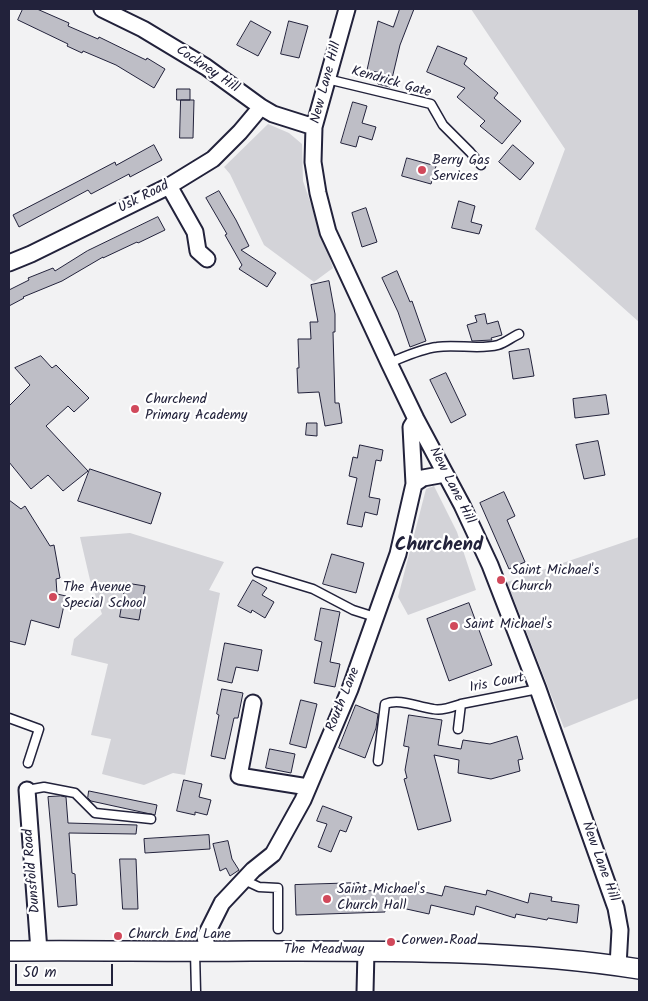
<!DOCTYPE html>
<style>
body{margin:0}
#map{position:relative;width:648px;height:1001px;overflow:hidden;background:#f2f2f3;font-family:Kalam,sans-serif}
canvas{display:block}
.frame{position:absolute;inset:0;border:10px solid #22223b;pointer-events:none}
.scale{position:absolute;left:15px;top:964px;width:98px;height:22px;box-sizing:border-box;border:2px solid #22223b;border-top:0;padding-left:6px;font-size:15px;line-height:18px;white-space:nowrap;color:#22223b;-webkit-text-stroke:4px #fff;paint-order:stroke}
</style>
<div id="map">
<canvas width="648" height="1001"></canvas>
<div class="frame"></div>
<div class="scale">50 m</div>
</div>
<script>
const g = document.querySelector('canvas').getContext('2d');
g.lineJoin = 'round';
function fill(path, color) { g.fillStyle = color; g.fill(path, 'evenodd'); }
function stroke(path, color, width, dash) { g.strokeStyle = color; g.lineWidth = width; g.lineCap = dash ? 'butt' : 'round'; g.setLineDash(dash || []); g.stroke(path); }
function write(font, color, halo, rows, align = 'center') {
  g.font = font + ' Kalam,sans-serif'; g.lineWidth = 4.5; g.setLineDash([]); g.textBaseline = 'middle'; g.strokeStyle = halo; g.fillStyle = color; for (const [text, x, y, turn = 0] of rows) {
    g.save(); g.translate(x, y); g.rotate((+turn || 0) * Math.PI / 180); g.textAlign = isNaN(turn) ? turn : align; if (halo) g.strokeText(text, 0, 0); g.fillText(text, 0, 0); g.restore();
  }
}
const green = new Path2D(`
 M471,9H639V322L535,229L565,149Z
 M268,124L289,133L302,144L303,181L333,268L314,282L264,245L230,174L224,167Z
 M434,486L457,532L476,590L408,615L398,597L426,489Z
 M130,533L224,562L209,590L220,593L185,775L173,773L144,785L102,774L111,739L91,735L108,664L71,655L74,639L102,614L90,580L80,537Z
 M639,537V698L564,728L507,582Z`);
const building = new Path2D(`
 M23,9H37L69,23L68,26L98,39L99,37L146,60L147,58L165,69L154,88L116,65L83,51L82,53L67,46L68,44L18,20Z
 M400,9H414L400,45L390,87L378,84L381,73L367,70L378,21L393,27Z
 M251,21L271,32L258,56L237,45Z
 M289,21L308,26L299,58L281,54Z
 M438,46L467,58L464,64L498,93L494,98L521,121L502,144L480,126L485,121L457,97L465,88L427,72Z
 M177,89H190V100H177Z
 M181,100H194L193,138H180Z
 M353,102L367,106L362,123L376,127L372,140L359,136L356,147L341,143Z
 M154,145L162,160L130,177L129,174L91,194L88,190L19,227L13,215L73,184L115,162L116,165Z
 M513,145L534,163L520,180L499,162Z
 M407,158L436,166L431,184L402,176Z
 M219,191L236,220L249,246L241,250L276,273L267,287L239,269L242,265L225,235L227,234L206,198Z
 M459,201L475,206L471,222L482,225L479,234L452,228Z
 M366,208L377,242L362,247L352,213Z
 M158,217L165,230L138,243L137,242L103,258V257L62,281L23,297L24,298L9,306V290L29,280L28,278L53,268L55,271L87,251Z
 M397,271L410,302L412,301L426,341L410,347L398,312L382,278Z
 M329,281L335,314V332H333L335,403H339L342,423L325,426L319,392L298,393L297,368H299L298,339H311L310,322H318L311,285Z
 M485,314L487,324L498,321L502,335L491,338L492,340L472,341L467,325L477,322L475,316Z
 M529,349L534,376L513,379L509,352Z
 M41,356L52,368L56,365L89,398L74,412L68,406L46,426L88,471L63,491L48,475L31,489L9,462V406L30,385L15,368Z
 M446,373L466,415L451,423L430,380Z
 M606,395L609,414L575,418L573,399Z
 M307,423H317V436L306,435Z
 M598,441L605,475L584,479L576,445Z
 M360,445L383,450L381,461L376,460L369,497L380,499L377,515L365,512L362,527L347,524L357,478L349,476L353,457L357,458Z
 M90,469L161,493L151,524L78,501Z
 M504,492L515,516L507,520L525,562L509,569L480,503Z
 M9,500L21,509L25,506L50,546L54,545L60,578L56,579L57,594L66,596L59,628L31,620L25,645L9,641Z
 M332,554L364,563L356,593L323,584Z
 M253,580L267,588L262,595L274,602L265,618L252,610L251,613L238,606Z
 M126,583L145,586L139,620L120,617Z
 M469,603L492,665L449,681L427,619Z
 M321,608L340,612L330,662L340,664L335,687L314,683L322,642L315,640Z
 M225,643L262,650L258,671L236,667L232,683L218,680Z
 M222,689L243,693L238,718H234L225,759L211,756L219,715L217,714Z
 M301,700L317,704L306,748L290,744Z
 M356,705L378,714L376,728L365,758L339,748Z
 M409,715L442,720L438,745L461,749L463,740L490,744L517,736L523,759L518,760L520,771L491,779L458,773L459,760L434,755L451,821L418,830L404,779L407,778L405,770L409,747L404,746Z
 M270,749L295,754L291,773L266,768Z
 M184,780L202,784L199,797L211,800L207,815L195,812V815L177,811Z
 M89,791L157,805L155,815L91,801L88,798Z
 M61,796L66,797L68,823L137,825L136,834L69,833L72,873L75,874L77,905L58,907L48,797Z
 M323,806L352,817L346,832L340,830L331,852L318,847L327,824L317,821Z
 M209,835L210,849L145,853L144,839Z
 M228,841L232,859L239,870L230,876L226,868L220,871L213,844Z
 M120,859H136L138,909H123Z
 M359,883V891L397,890L398,886L442,896L445,886L486,895L487,890L528,903L530,893L552,897L551,901L579,905L577,923L548,918L547,920L516,914L515,918L476,906L474,915L431,905L429,914L384,904L385,912L296,915L295,885Z`);
const service = new Path2D(`
 M327,79L431,104L443,125L470,152L481,165
 M389,363C404,357 420,349 437,347C456,344 479,350 498,345C505,343 512,337 519,334
 M257,572L313,589L353,610L375,617
 M9,718L39,729L28,763
 M458,729L461,704L538,689
 M378,761L385,704C400,698 417,707 433,709C442,711 452,707 461,704
 M27,790L44,787L75,793L95,813L151,819
 M244,880L259,887L278,888V929
 M195,952L196,992`);
const minor = new Path2D(`
 M102,9L143,29L206,67L261,107L273,114L314,127
 M347,9L314,127L313,162L318,193L328,232L389,363L416,419L462,505L490,565L538,689L616,908L620,930L618,966
 M169,186L195,232L198,251L207,259
 M9,263L31,254L169,186L213,159L240,132L261,107
 M414,484L423,478L445,474
 M253,703L239,776L308,787
 M27,790L39,951
 M208,952L205,937L222,903L253,870L273,854L303,800L350,689L398,554L414,484L411,427L416,419
 M365,992L366,951`);
const tertiary = new Path2D(`
 M9,951C89,950 170,952 251,951C380,951 511,949 639,969`);
const markers = [
 [422,170,5,"#d1495b"],
 [135,409,5,"#d1495b"],
 [501,580,5,"#d1495b"],
 [53,597,5,"#d1495b"],
 [454,626,5,"#d1495b"],
 [327,899,5,"#d1495b"],
 [118,936,5,"#d1495b"],
 [391,942,5,"#d1495b"]
];
const streetNames = [
 ["Cockney Hill",207,70,34],
 ["New Lane Hill",327,83,-75],
 ["Kendrick Gate",391,83,16],
 ["Usk Road",144,198,-27],
 ["New Lane Hill",451,486,63],
 ["Iris Court",497,684,-11],
 ["Routh Lane",344,700,-68],
 ["New Lane Hill",599,862,70],
 ["Dunsfold Road",33,871,-95],
 ["The Meadway",324,951]
];
const poiNames = [
 ["Berry Gas",432,162],
 ["Services",432,178],
 ["Churchend",145,401],
 ["Primary Academy",145,417],
 ["Saint Michael's",511,572],
 ["Church",511,588],
 ["The Avenue",63,589],
 ["Special School",63,605],
 ["Saint Michael's",464,626],
 ["Saint Michael's",337,891],
 ["Church Hall",337,907],
 ["Church End Lane",128,936],
 ["Corwen Road",401,942]
];
const districtNames = [
 ["Churchend",439,547]
];
fill(green, '#d3d3d8');
fill(building, '#bebec6');
stroke(building, '#22223b', 1);
stroke(service, '#22223b', 11);
stroke(minor, '#22223b', 19);
stroke(tertiary, '#22223b', 22);
stroke(service, '#fff', 8);
stroke(minor, '#fff', 15);
stroke(tertiary, '#fff', 19);
for (const [x, y, r, color] of markers) { const dot = new Path2D(); dot.arc(x, y, r, 0, 2 * Math.PI); g.fillStyle = color; g.fill(dot); stroke(dot, '#fff', 2); }
write('14px', '#22223b', '#fff', streetNames);
write('14px', '#22223b', '#fff', poiNames, 'left');
write('bold 19px', '#22223b', '#fff', districtNames);
</script>
